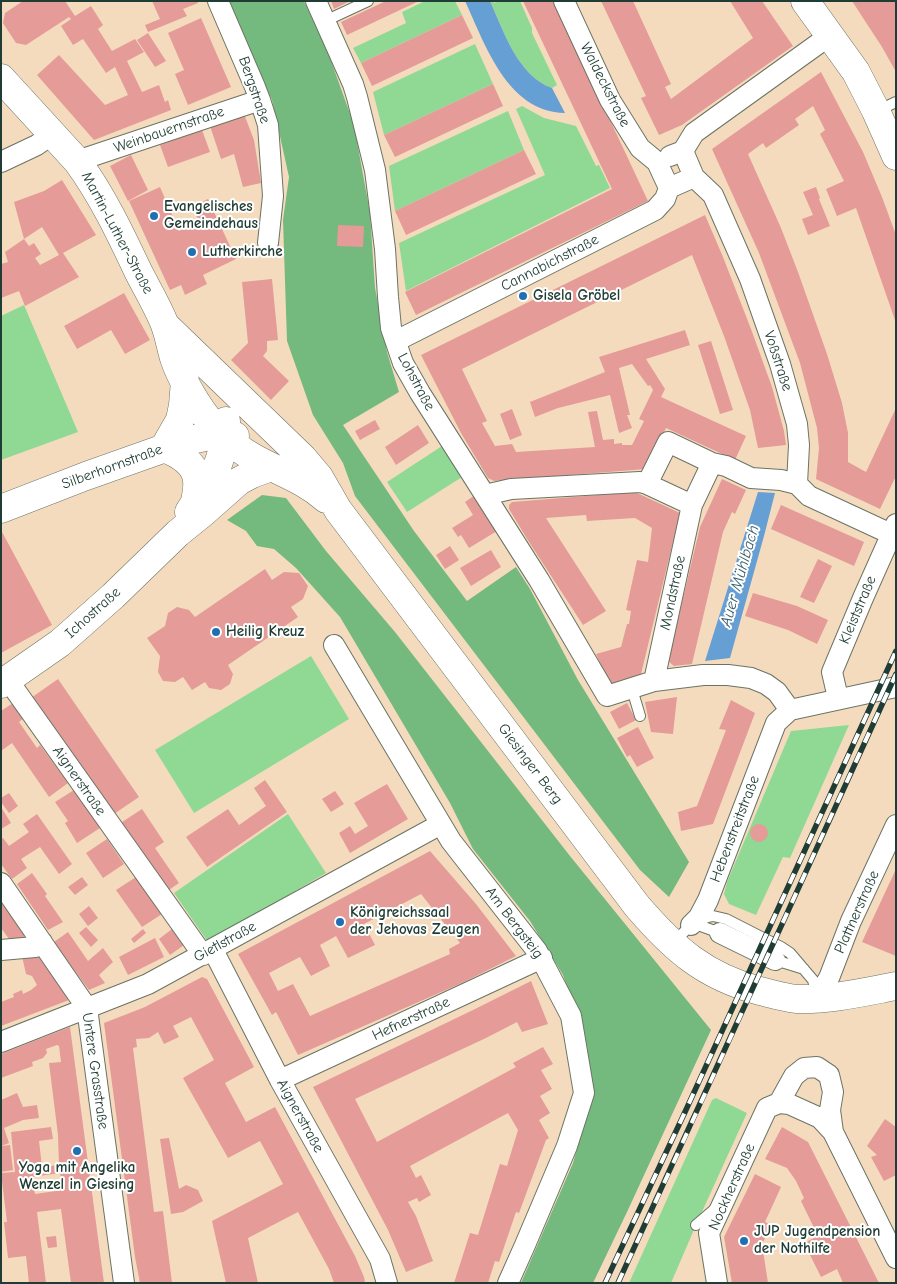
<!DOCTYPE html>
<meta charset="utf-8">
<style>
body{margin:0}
#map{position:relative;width:897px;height:1284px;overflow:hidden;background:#f5dbbe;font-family:"Comic Neue",sans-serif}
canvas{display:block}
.frame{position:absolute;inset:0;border:2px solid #1f3d34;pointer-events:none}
</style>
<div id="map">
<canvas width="897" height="1284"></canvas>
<div class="frame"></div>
</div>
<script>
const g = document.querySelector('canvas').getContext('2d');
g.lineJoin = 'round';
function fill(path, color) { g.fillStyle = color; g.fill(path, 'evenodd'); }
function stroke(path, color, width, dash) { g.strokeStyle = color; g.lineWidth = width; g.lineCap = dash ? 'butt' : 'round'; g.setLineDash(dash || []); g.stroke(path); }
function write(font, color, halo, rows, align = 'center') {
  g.font = font + ' "Comic Neue",sans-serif'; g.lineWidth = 4; g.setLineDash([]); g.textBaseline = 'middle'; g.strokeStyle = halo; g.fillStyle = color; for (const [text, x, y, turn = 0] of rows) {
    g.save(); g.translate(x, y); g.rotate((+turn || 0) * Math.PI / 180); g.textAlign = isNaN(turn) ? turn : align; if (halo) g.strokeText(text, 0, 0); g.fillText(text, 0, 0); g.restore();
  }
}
const green = new Path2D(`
 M425,1H455L462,15L361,63L353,48L406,23L402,12Z
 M490,1H493L494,3L498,1H520L532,28V33L557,85L552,88C518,76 504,32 490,1Z
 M475,44L493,84L384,135L373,92Z
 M522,106L544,118L576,126L596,166L599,165L610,188L406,291L399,243L545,175L516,109Z
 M508,111L524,150L395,211L389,166Z
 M24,305L78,432L1,460V316Z
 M442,446L462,477L407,512L387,482Z
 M311,656L349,719L194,813L155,750Z
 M849,725L790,858L783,857L756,915L729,904L724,894L727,882L791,731Z
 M288,814L326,873L208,942L174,893Z
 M716,1098L747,1113L696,1225L671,1283H629L712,1100Z`);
const forest = new Path2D(`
 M229,1H304L330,58L354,125L370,213L375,288L387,352L399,392L343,425L414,531L467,601L516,567L530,589L578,680L689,862L669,897L640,870L355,496L343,463L313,415L287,341L283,220L289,177L272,100Z
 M262,495L286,498L326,551L395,632L570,856L711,1030L627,1212L593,1283H521L573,1163L591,1100L587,1046L563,975L530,921L473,849L450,803L340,617L296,568L274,549L257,546L246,531L227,520Z`);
const water = new Path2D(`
 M465,1H490C504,32 518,76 552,88L565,113C507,112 485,44 465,1Z
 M758,492L775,493L764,536L730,658L705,661Z`);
const building = new Path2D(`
 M23,1H65L75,16L91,6L103,25L98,29L112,51L135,39L144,52L127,61L142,92L159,85L165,102L168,100L171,110L94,140L37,75L59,55L105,105L128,95L115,67L106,73L83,39L73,45L61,26L71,19L69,17L26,45L16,43L3,23L5,13Z
 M152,1H197L198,3L183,9L187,16L148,32L145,25L160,19Z
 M331,1H350L334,9Z
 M386,1H419L347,35L341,22Z
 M523,1H554L648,201L416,315L405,292L612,189Z
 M601,1H633L671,84L665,87L671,99L753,38L730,1H762L793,46L682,125L659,135L641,98L646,96Z
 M852,1H896V72L882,47Z
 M462,15L473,38L372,86L361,63Z
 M201,18L231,87L188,105L175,74L184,70L168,33Z
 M148,33L166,61L155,67L137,40Z
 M821,72L863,152L882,197L896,235V323L856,208L837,216L826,189L844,181L820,134L825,130L813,106L795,119L799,125L766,148L763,143L748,154L781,228L798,272L827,354L842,403L848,433V462L866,472L896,408V476L880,509L816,479L819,448L817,428L800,363L759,253L712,149Z
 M493,84L503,106L395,157L384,135Z
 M244,114L254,140L261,183L243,187L234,154L221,159L210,126Z
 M202,130L210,152L168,167L160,145Z
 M524,150L536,174L406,235L395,211Z
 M131,155L148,190L128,201L110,166Z
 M62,180L96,235L63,253L79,277L25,306L19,291L1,298V264L8,262L5,252L24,239L29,246L34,243L41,254L35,258L40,265L59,255L42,227L24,239L14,202L44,191Z
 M160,187L179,231L199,221L192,207L208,199L236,259L203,275L207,284L185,295L181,285L170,290L129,201Z
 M816,187L820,198L819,199L830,226L808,235L802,219L813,215L803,192Z
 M705,215L723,257L751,329L772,387L784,431L786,445L758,448L750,410L724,336L692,255L462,369L487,421L482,423L495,446L512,444L516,452L595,447L588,412L597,411L603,440L614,439V444L622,443V445H632L644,421L639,419L653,390L650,385L648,386L632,364L619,368L630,415H627L632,428L619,433L610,395L558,408L535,417L530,402L605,372L599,357L685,330L690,345L646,359L665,389L661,397L746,436L735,460L666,428L646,469L494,481L488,478L461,433L421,355Z
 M338,225L364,226L363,247L337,246Z
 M272,279L278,340L267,341V351L263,356L289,381L271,400L231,360L248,343L242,282Z
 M124,293L150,340L125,354L111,330L77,349L64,326Z
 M711,341L733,410L720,414L698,345Z
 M512,409L522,435L510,440L500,414Z
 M375,420L380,429L360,440L355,431Z
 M418,425L429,443L396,465L385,447Z
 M722,479L746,490L735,514L732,512L723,532L692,664L674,666L668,661L700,527Z
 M635,492L680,513L641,674L610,684L596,654L621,647L627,624H629L631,611L626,610L637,560L648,562L652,528L635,518L587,521L586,515L546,518L606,611L583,625L529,542L509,509V505L512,502Z
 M475,495L497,531L469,548L461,535L458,537L452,528L473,515L465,502Z
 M781,505L864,542L854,566L771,529Z
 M1,530L52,625L1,653Z
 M450,546L459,560L445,569L436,555Z
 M491,550L501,567L471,586L460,568Z
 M818,559L832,566L814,603L800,597Z
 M265,569L272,580L284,572L299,573L308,586L303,599L291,607L298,617L228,665L233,674L230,684L221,690L209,688L205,682L192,690L183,677L175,682L163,681L158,672L160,656L147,638L165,626L168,613L177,607L189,610L195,617Z
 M753,593L797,606L828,620L817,644L788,630L745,616Z
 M58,679L139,797L111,816L31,698Z
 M677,697L673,734L651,732L645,702Z
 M731,700L755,713L713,824L681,831L678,812L697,806L726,730L719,729Z
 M13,703L24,718L19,722L37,748L40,745L68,783L49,797L12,743L1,751V711Z
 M627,703L636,720L619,729L610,712Z
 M638,727L654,758L637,767L630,755L627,757L617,738Z
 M265,780L287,812L207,867L186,837L228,809L239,825L266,806L254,788Z
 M387,784L408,819L350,853L339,833L350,826L355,834L368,826L354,803Z
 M74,790L100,828L77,843L65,823L68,821L55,802Z
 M335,791L344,804L331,812L322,799Z
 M9,793L18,806L9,813L1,802V798Z
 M1,807L11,823L1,829Z
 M142,809L164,842L155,848L179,883L166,892L119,824Z
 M37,814L72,864L59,874L40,847L21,859L27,868L12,879L1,864V839L3,838L9,846L29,832L23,824Z
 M750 833a9 9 0 1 1 18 0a9 9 0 1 1-18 0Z
 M107,839L124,864L103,878L86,853Z
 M430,851L476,904L516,956L464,982L298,1055L276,1012L272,1015L238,954ZM421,894L460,943L449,949L450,954L310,1016L293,984L278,991L269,973L300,957L311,976L330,966L320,945L336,936L348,958L375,945L364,924Z
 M896,869V956L862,942Z
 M32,873L47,894L45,896L63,922L48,930L17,884Z
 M82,877L88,885L75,895L68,887Z
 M136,877L162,914L142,927L116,890Z
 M1,897L32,941L12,943L1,928Z
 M89,906L98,918L88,926L79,914Z
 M86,927L98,940L91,947L79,933Z
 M143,929L146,933L134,943L131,939Z
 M172,929L184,945L170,955L159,939Z
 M68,932L88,961L103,948L113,962L99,975L105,983L89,990L65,958L54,942Z
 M155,938L164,957L128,975L119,957Z
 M41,953L71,996L69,1000L1,1026V1002L14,997L13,994L22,990L23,994L31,990L37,985L32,976L26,974L22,956Z
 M202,977L207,979L254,1067L225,1083L246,1122L275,1107L355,1256L364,1277L365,1283H334L329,1269L298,1212L248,1238L258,1283H226L212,1221L283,1184L260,1141L228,1158L183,1078L214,1060L191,1017L173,1026L179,1037L164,1044L158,1032L149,1038L136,1039L137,1047L133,1048L154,1212L163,1211L172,1283H140L135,1257L104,1023L145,1007Z
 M531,981L548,1024L522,1032L517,1022L486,1038L355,1099L377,1142L516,1067L513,1063L543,1047L553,1064L541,1070L552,1089L540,1096L550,1113L539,1120L549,1138L546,1140L519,1213L516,1212L499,1262L495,1261L488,1283H454L470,1233L478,1235L500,1164L507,1166L518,1130L508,1113L410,1166L416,1178L421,1175L431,1195L419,1202L417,1198L408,1202L416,1216L433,1261L406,1272L388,1230L313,1087L473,1010Z
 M70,1027L104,1283H71L61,1209L37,1212L46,1283H29L26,1256L8,1258L4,1222H7L1,1173L15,1172L11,1132L51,1127L53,1139L39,1141L42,1167L59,1165L58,1135L49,1063L61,1062L59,1046L57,1045L46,1049L47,1053L43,1058L32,1062L33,1066L1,1078V1054ZM60,1173L63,1190L35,1194L32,1177Z
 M17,1093L23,1107L37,1105L39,1118L23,1120L4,1128L9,1143L1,1146V1100Z
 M885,1119L896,1127V1175L884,1181L871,1157L877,1155L867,1146Z
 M782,1127L808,1142L879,1283H843L837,1269L821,1277L804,1243L818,1236L801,1201L804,1198L796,1181L787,1168L765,1159Z
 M169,1138L179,1189L186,1185L198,1190L203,1201L183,1212L171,1214L160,1139Z
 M10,1145L13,1170L1,1172V1146Z
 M755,1174L781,1187L765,1222L772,1225L762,1244L768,1283H732L724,1237Z
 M56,1236L57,1247L48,1248L46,1237Z`);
const lane = new Path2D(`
 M325,21L368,1
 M877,111L896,102
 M632,689L640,716
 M691,925L701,926L720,933
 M673,943L691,925L700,919L713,916L726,919L781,947L790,953L813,980L817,997
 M775,960L804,969
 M696,1225L716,1208`);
const street = new Path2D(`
 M218,1L255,87L260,100L268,125L273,196L268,243
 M316,1L353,84L357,97L375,170L385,249L388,297L391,328L403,363L420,393L539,580L607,696L654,681L703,675H728L751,678L766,684L777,692L790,710
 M564,1L610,100L640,148L657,162L669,188
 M683,151L694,177L713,195L750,279L780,364L797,424L799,445L797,484L809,496L891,534
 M670,156L683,151L694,133L829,36
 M77,161L260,100
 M1,162L37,145L52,134
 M396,341L655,210L665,199L669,188L694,177
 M668,442L712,463L692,505L647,484Z
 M712,463L726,466L751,478L781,480L797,484
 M485,495L511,489L640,482L647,484
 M334,645L451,841L537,951L571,1016L584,1093L567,1146L525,1245L508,1283
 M8,680L203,955
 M654,681L692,505
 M838,698L832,672L863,598L896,524
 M790,710L896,687
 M1,883L87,1008L124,1283
 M691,925L699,917L708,900L776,723L790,710
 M720,933L775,960
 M1,950L35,947L42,942
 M213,950L280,1080L380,1259L387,1283
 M817,998L829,978L851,921L896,825
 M1,1042L148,984L441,824
 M280,1080L542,958
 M779,1103L794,1076L804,1068L817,1067L829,1075L833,1092L830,1110L833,1132
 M717,1283L709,1233L767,1108L779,1103L789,1104L820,1118L833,1132L896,1258`);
const secondary = new Path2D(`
 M805,1L856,72L876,111L896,156
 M1,78L77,161C102,195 120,233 138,271C147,289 158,307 165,325C169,336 171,348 174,358C181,379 198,408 212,424C224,437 238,449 254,458C279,472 303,479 326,499
 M165,325L303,458L319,477L338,510L637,906C674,949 704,976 760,991C772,994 785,998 797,999C830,1000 864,992 896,986
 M164,448L180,420L183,405L185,381
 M164,448C179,454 196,463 197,481C198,488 196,495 195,502
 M1,509L86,476L182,442L209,436H235
 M189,512C195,501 203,493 209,482C221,464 225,443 226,421
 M1,684L60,643L113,596L178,533L204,512L239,481L252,474L271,467`);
const rail = new Path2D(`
 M605,1283L685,1112L896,651
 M618,1283C712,1080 803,877 896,674`);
const markers = [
 [154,216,5,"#1f6fb2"],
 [192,252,5,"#1f6fb2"],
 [523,296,5,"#1f6fb2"],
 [216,632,5,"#1f6fb2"],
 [340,922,5,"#1f6fb2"],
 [77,1151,5,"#1f6fb2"],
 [744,1241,5,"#1f6fb2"]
];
const streetNames = [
 ["Waldeckstraße",605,85,63],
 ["Bergstraße",254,90,71],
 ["Weinbauernstraße",169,130,-19],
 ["Martin-Luther-Straße",117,233,62],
 ["Cannabichstraße",550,263,-27],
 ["Voßstraße",778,361,72],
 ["Lohstraße",416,382,62],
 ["Silberhornstraße",112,467,-20],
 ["Mondstraße",673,593,-78],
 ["Kleiststraße",858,610,-67],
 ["Ichostraße",93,613,-42],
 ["Giesinger Berg",530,764,53],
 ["Aignerstraße",79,781,55],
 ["Hebenstreitstraße",735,829,-69],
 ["Plattnerstraße",857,912,-66],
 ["Am Bergsteig",514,923,53],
 ["Gietlstraße",225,942,-29],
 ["Hefnerstraße",411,1019,-25],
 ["Untere Grasstraße",95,1071,82],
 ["Aignerstraße",300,1116,61],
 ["Nockherstraße",732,1187,-66]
];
const poiNames = [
 ["Evangelisches",164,207],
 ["Gemeindehaus",164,224],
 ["Lutherkirche",202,252],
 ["Gisela Gröbel",533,296],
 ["Heilig Kreuz",226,632],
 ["Königreichssaal",350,913],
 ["der Jehovas Zeugen",350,930],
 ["Yoga mit Angelika",77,1168,"center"],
 ["Wenzel in Giesing",77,1185,"center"],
 ["JUP Jugendpension",754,1232],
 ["der Nothilfe",754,1249]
];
const waterNames = [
 ["Auer Mühlbach",740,576,-74]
];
fill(green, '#90d994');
fill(forest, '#74b97e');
fill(water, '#659fd4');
fill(building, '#e59b97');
stroke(lane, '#6a7464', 12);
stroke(street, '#6a7464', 22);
stroke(secondary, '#6a7464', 29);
stroke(lane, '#fff', 10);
stroke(street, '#fff', 20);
stroke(secondary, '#fff', 28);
stroke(rail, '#1f3d34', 5.5);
stroke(rail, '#fff', 4, [11]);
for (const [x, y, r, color] of markers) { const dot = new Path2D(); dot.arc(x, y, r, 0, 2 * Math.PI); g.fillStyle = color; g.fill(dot); stroke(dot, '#fff', 2); }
write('15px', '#1f3d34', '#fff', streetNames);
write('bold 15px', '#1f3d34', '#fff', poiNames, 'left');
write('italic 16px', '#385f6c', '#fff', waterNames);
</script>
